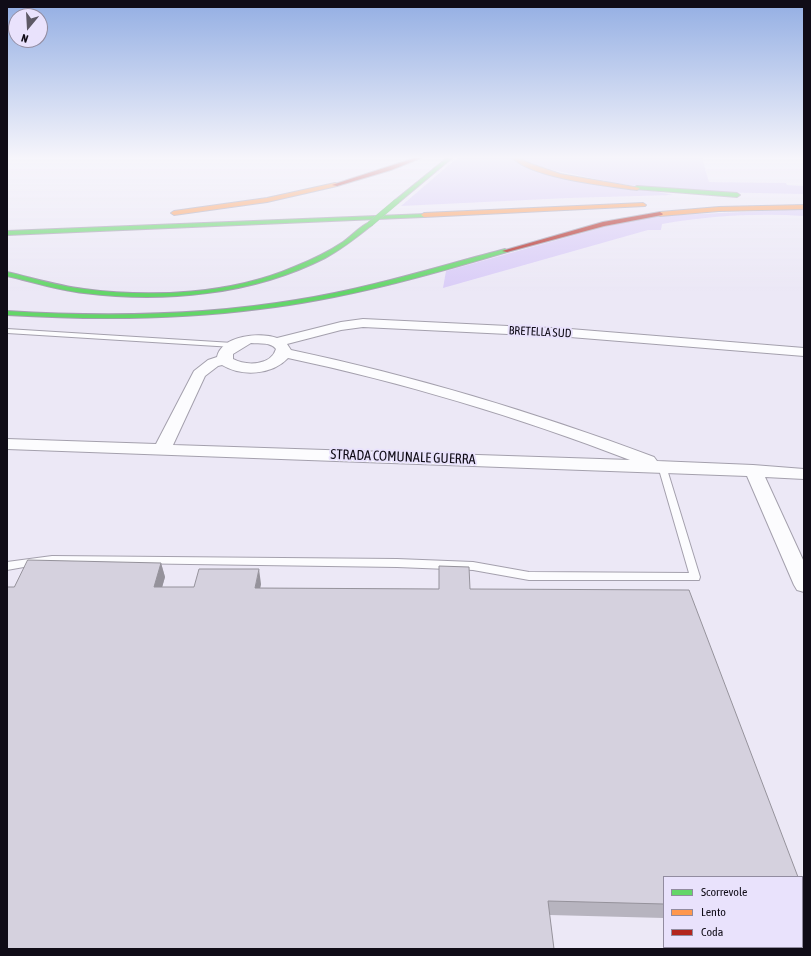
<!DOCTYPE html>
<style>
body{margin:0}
#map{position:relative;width:811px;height:956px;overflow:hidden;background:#ece8f6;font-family:"Asap Condensed",sans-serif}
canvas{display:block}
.frame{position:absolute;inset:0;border:8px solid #100c17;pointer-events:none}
.legend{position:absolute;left:663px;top:876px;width:140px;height:72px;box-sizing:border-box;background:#e9e2fc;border:1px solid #928ca0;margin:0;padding:5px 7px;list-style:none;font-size:12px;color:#100c17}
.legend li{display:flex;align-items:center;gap:8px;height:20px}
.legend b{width:20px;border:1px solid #928ca0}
.north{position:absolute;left:8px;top:8px;width:40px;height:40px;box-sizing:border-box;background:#e9e2fc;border:1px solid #928ca0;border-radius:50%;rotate:198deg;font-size:11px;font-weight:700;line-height:16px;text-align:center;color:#100c17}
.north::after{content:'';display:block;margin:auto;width:14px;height:18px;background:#5d5965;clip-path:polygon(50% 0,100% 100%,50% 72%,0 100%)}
</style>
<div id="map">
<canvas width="811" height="956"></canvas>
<div class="frame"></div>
<ul class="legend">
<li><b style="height:5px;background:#63d668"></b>Scorrevole</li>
<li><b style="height:5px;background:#ff974d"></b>Lento</li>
<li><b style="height:5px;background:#b3261e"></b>Coda</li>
</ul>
<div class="north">N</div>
</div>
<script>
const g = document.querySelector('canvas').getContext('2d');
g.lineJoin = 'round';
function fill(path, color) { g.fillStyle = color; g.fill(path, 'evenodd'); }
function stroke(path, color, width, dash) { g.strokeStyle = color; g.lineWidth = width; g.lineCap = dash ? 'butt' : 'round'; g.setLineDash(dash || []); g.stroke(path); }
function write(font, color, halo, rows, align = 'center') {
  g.font = font + ' "Asap Condensed",sans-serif'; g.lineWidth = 4; g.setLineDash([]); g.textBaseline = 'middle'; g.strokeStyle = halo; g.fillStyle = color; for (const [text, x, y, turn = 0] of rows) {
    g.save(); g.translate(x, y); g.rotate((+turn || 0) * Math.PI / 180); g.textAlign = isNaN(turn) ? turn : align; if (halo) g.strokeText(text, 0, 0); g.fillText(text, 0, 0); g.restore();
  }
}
const green = new Path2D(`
 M457,158H511L519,163L673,195L569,198L401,206Z
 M521,158H702L709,182L786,183L787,185L804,186V194L706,192L628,185L567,175L527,162Z
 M804,209V216C756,213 709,216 662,224L661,230H648L443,288L446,271L604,227L658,216Z`);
const lane = new Path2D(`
 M7,329L233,343L237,345L233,347L7,333Z
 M662,463L666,466L700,577L699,580H529L473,570L397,567L52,562L7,570V562L52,556L397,559L473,562L529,572L689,573L658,466Z`);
const street = new Path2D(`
 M363,319L570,329L804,348V356L570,337L363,327L341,330L287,344L291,350C414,376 537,413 654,457L657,461L753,465L804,469V479L765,477L804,562V592L797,590L794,585L747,476L7,449V439L156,444L194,371L208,360L217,357C222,335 260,332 277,338L341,322ZM251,343C260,344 271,342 276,349C271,366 246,366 233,359V354ZM288,358C402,382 521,418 630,460L173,445L205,376L218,366L222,365C242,377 272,375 288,358Z`);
const fast = new Path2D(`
 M447,158H452L398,203H394V201Z
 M637,186L737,193L740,195L737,197L635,189V187Z
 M426,214V216L424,217L7,235V231Z
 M370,222L372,223V225C357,237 342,249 325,258C252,295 164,303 84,293C58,290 33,282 7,276V272C33,278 58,286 84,289C151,298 232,294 294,267C311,260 328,252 343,242C352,236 360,226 370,222Z
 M505,249L508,251L507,252C426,276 344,299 260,309C176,320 92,320 7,315V311C104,317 200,316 296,300C367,289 436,267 505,249Z`);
const slow = new Path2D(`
 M513,158H518L531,164L560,174L640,188L637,190C608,186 532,178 513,158Z
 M335,183L337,184V186L267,202L174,215L171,213L174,211L267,198Z
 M643,203L646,205L645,206L424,217L421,215L424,213Z
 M804,205V209L719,211L660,216L657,214L660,212L719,207Z`);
const jam = new Path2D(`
 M415,158H421L391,170L337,186L332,185Z
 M660,212L663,214L662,215L604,226L507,252L502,251L603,222Z`);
const fastBridge = new Path2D(`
 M370,224L396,202`);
const wall = new Path2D(`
 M161,563L165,577L162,587H194L261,584L260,588L439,589V566L470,589L664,877V918L550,915L14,587Z
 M802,887L804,893V919L802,922Z`);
const shadedWall = new Path2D(`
 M161,563L165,577L158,602L154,587Z
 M259,569L261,584L257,603L255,588Z`);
const building = new Path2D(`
 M28,560L161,563L154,587H194L199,569H259L255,588L439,589V566L469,567L470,589L689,590L798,877H664V904L548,901L554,949H7V587H14Z
 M802,887L804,893V909H802Z`);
const farStreetnames = [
 ["BRETELLA SUD",540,332,3]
];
const streetNames = [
 ["STRADA COMUNALE GUERRA",403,457,2]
];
fill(green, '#d9ccf7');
stroke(lane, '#a4a0ad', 2);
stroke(street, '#a4a0ad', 2);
stroke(fast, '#a49fb0', 2);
stroke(slow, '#a49fb0', 2);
stroke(jam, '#a49fb0', 2);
fill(lane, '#fcfcfe');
fill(street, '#fcfcfe');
fill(fast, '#63d668');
fill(slow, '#ff974d');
fill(jam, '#b3261e');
stroke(fastBridge, '#a49fb0', 6, []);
stroke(fastBridge, '#63d668', 5.5);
fill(wall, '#b7b4bf');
fill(shadedWall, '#95929b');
fill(building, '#d5d1de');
stroke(building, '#95929b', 1);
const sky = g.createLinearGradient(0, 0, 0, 292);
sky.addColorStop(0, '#93aee3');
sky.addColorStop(0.54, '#f6f5fb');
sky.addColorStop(1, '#f6f5fb00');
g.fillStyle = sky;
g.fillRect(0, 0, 811, 292);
write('12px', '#100c17', '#e9e2fc', farStreetnames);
write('14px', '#100c17', '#e9e2fc', streetNames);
</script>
